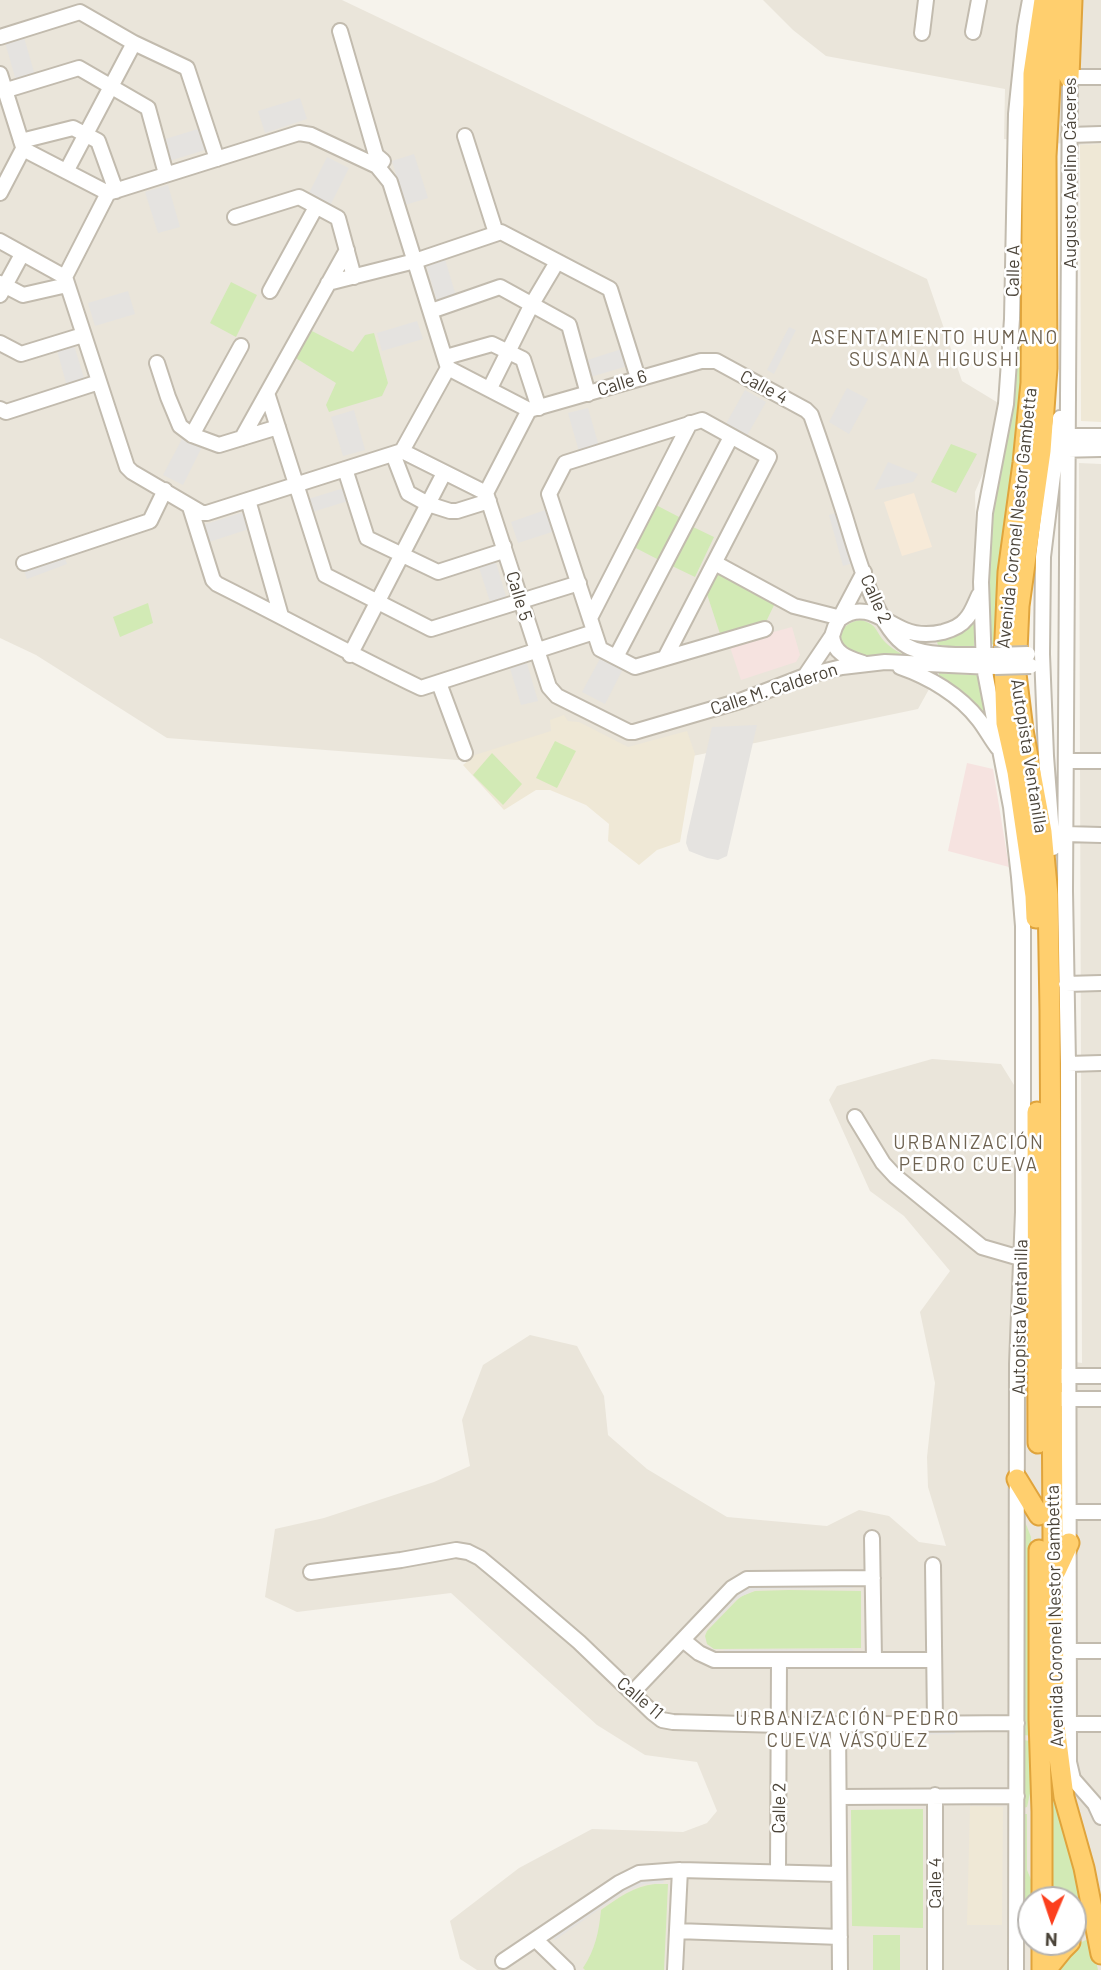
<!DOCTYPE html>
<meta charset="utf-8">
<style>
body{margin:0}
#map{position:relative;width:1101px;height:1970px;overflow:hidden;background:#f6f3ec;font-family:Barlow,sans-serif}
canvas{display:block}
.north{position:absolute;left:1017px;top:1886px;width:70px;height:70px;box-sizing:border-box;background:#fff;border:2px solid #b7b4b0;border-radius:50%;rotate:182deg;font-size:19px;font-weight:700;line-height:28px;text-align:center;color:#4b4439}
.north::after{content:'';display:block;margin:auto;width:24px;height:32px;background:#fc3f1d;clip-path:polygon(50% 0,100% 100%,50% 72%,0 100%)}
</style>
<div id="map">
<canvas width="1101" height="1970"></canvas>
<div class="north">N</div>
</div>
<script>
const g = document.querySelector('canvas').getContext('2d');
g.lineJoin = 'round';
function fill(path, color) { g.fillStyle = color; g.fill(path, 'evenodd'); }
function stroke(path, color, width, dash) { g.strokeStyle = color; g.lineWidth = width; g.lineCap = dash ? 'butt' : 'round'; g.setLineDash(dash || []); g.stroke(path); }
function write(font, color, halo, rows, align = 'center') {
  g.font = font + ' Barlow,sans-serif'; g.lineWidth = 5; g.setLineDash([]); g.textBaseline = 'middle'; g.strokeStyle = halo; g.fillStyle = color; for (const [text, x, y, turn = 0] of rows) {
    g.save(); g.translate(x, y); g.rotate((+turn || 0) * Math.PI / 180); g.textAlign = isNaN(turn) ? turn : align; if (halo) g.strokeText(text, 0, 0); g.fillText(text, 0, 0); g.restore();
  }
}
const residential = new Path2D(`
 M0,0H342L927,279L962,381L1000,404L991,455L975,492L977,585L954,644L918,709L616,772L167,738L36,655L0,638Z
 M763,0H1101V144L1080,145L1004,139L1005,89L826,56L793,30Z
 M1079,463L1101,464V1970H477L460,1959L450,1921L519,1868L592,1829L683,1832L707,1823L717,1811L697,1762L645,1755L597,1725L451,1593L297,1612L265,1597L275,1529L324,1518L434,1482L470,1466L462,1420L483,1365L530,1335L577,1346L604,1396L608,1435L647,1469L727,1517L827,1526L859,1510L889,1516L919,1542L946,1546L928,1487L927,1457L935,1383L920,1312L950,1271L904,1216L870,1191L829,1100L837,1086L932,1059L1001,1064L1027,1106L1021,1355L1082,1363ZM1031,1900H1073V1942H1031Z`);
const commercial = new Path2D(`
 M914,493L932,547L902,556L884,502Z`);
const education = new Path2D(`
 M1101,144V422L1081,421L1080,145Z
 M564,715L568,721L579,722L628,747L687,731L695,754L680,842L657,850L639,865L608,841L609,824L586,805L550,790H536L504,810L463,765L475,755L551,731L550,720Z
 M970,1806L1003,1807L1002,1925H967Z`);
const medical = new Path2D(`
 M792,627L800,655L796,662L741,680L729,644Z
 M967,763L993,769L1009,867L948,851Z`);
const green = new Path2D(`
 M1025,65L1024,302L1021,403L996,644L988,645V543L993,504Z
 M231,282L257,295L236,337L210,323Z
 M310,330L353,352L365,335L374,333L388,383L382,396L329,412L326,405L336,383L294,357Z
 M951,444L977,454L956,493L931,482Z
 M654,504L681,518L659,560L632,546Z
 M689,525L714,537L695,577L670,565Z
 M717,566L777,599L763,628L722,640L705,588Z
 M148,603L153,623L120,637L113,617Z
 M861,620C879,625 874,631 886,643C895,652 905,655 916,660L854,655C834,642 838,623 861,620Z
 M975,622L974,648L938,645L937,642L963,633Z
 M939,673L978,675L986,717L968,698L939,675Z
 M555,741L576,751L557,788L536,778Z
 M492,753L522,784L503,805L473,775Z
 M1022,1514L1031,1537L1032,1736L1024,1735Z
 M789,1590L861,1591V1648L714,1649L707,1644L705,1636L707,1631L737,1600L742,1596L755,1591Z
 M1023,1740L1031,1741L1032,1784L1027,1807L1023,1808Z
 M1049,1741L1087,1915L1073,1922V1900H1047Z
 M923,1809V1928L852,1926L851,1810Z
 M1023,1814H1027V1870L1032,1882L1031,1939L1024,1940Z
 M655,1884H668L664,1970H585L583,1968C595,1950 599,1932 601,1910C618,1898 634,1886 655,1884Z
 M873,1935H900V1970H873Z
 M1086,1940L1092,1943L1098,1970H1056L1073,1946Z`);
const parking = new Path2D(`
 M23,34L36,79L17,84L4,39Z
 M300,98L307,119L265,133L258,111Z
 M201,128L208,149L166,162L159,141Z
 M414,154L428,198L405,205L392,161Z
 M327,157L349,168L330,206L308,195Z
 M168,185L180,227L158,233L145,192Z
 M444,256L456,296L437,301L425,261Z
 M128,291L135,314L95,326L88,303Z
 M417,321L423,339L382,351L377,333Z
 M789,327L796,330L774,374L767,370Z
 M73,342L85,381L67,386L56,347Z
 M625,348L631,365L587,378L581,362Z
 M847,388L868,399L849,434L829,422Z
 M745,390L766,402L744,441L723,429Z
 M588,408L600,450L580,455L568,413Z
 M354,410L365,450L343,456L331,417Z
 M183,437L202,447L183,485L163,475Z
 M888,462L918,474L913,482L874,490Z
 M344,488L348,501L309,513L305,500Z
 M548,509L555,531L518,543L511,522Z
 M244,512L249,529L209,542L203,525Z
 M839,512L853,563L843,566L829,515Z
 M59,542L67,564L27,579L19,556Z
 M495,559L507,600L491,605L478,564Z
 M602,655L624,667L605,704L582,692Z
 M526,660L538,701L521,705L509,665Z
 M757,725L727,856L718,860L707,858L689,851L686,843L687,836L712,727Z
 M860,1580L853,1588L766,1589L755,1590L736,1599L713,1624H702L747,1583Z
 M852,1649L859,1657H716L725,1650Z
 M956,1725L955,1734L847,1736V1729Z
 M667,1875L663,1883L645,1884L624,1892L555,1940L551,1935L635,1880Z`);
const minor = new Path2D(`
 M340,31L376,155L383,161L377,166
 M973,32L979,0
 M922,33L926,0
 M0,37L80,12L134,43L187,68L217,159
 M1070,68L1065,891L1068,1064L1069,1762L1073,1779L1095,1804L1101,1817
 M0,74L23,147
 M1069,77H1101
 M10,89L79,68L148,108L166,174
 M1069,135L1101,134
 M465,136L496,233
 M21,141L73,128L98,141L116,191
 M23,149L108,193
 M68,168L134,43
 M0,193L23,149
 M108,193L299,133L311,135L377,166L390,182L448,368
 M235,217L299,197L338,218L354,277
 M0,241L65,277
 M65,277L127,467L132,472L202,513H207L402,451
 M65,277L108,193
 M0,283L23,295L67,285
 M328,283L415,261L501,232L610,289L638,378
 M270,291L316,207
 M0,295L20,258
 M431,311L500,287L569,325L588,394
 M0,343L21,354L83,335
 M446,357L492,344L523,359L539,408
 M157,363L168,397L180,426L192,435L219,445L278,427
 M448,368L529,410
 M491,386L532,304L557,262
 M267,393L325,575L431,629L579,583
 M0,409L6,412L99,382
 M529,410L701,361H716L806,410L811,415C822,446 832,476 842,507C854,543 874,627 907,646C926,657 969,655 992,655
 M192,435L241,346
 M1060,436H1101
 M242,438L347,250
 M1057,450L1101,449
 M402,451L448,368
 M402,451L486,493
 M393,454L408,493L428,504L450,511H457L489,501
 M345,469L367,538L438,572L500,552L504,546
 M486,493L549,687L557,696L629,732H634L740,701L805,676L842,667L885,662L992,667
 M486,493L529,410
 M248,500L281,616
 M190,507L213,580L217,584C285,618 352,655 421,688L594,632
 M24,563L150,521L165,490
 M715,563L794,606L841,618C864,601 883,621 905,630C917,635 930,635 943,632C950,630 961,626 966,619C972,613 975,603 979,595
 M590,618L690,423
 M832,636C834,654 848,658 863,663
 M350,655L442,477
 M616,657L731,437
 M665,658L769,457L702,420L565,463L549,494L600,649L635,667L765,629
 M900,667C929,677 960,695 979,720C986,729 991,739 998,748
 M805,676L832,636L835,627L864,572
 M439,683L465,753
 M1066,761H1101
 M1065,834L1101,835
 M1053,848L1046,756L1042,654L1043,557L1060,418
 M1066,984L1101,983
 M1068,1064L1101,1063
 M855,1117L883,1163L895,1176L982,1247L1020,1258
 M1060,1376H1101
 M1060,1399H1101
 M1068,1512H1101
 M872,1538L874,1659
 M933,1565L935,1722
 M311,1572L401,1560L456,1550L468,1552L480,1558L503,1577L579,1642L653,1713L662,1720L673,1722L780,1725L1017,1723
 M683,1640L699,1653L714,1660H933
 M1068,1651H1101
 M632,1693L732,1588L747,1579L873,1578
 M838,1724L840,1970
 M1069,1724H1101
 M935,1795V1970
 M839,1797L1017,1796
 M778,1872L779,1660
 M677,1931L840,1937
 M536,1940L567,1970
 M503,1961L619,1883L639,1873L680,1870L838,1874
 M675,1970L680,1870
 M1016,1970L1017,1364L1023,1212V926L1019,877L1011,807L984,667L981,582L985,513L1006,404L1012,319L1016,114L1025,27L1030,0`);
const highway = new Path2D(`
 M1060,0L1051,66L1046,156L1047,368L1041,451L1019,606L1016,674L1023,730L1042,832L1045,865L1048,895L1050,1011L1054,1718L1064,1797L1084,1868L1101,1954
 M1069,77L1072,0
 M1036,918L1035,896L1017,772L1006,723L1004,660L1008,572L1023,463L1031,383L1033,74L1044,0
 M1037,1112L1038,1443
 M1017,1479L1039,1515
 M1039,1550V1720L1042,1812V1900
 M1056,1571L1069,1543
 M1042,1942V1970
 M1046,1970L1063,1949L1070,1942`);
const minorBridge = new Path2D(`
 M994,655L1028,654
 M995,667L1031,666`);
const streetNames = [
 ["Augusto Avelino Cáceres",1070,173,-90],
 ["Calle A",1013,271,-89],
 ["Calle 6",622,383,-17],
 ["Calle 4",764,387,28],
 ["Avenida Coronel Nestor Gambetta",1017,518,-84],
 ["Calle 5",519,596,73],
 ["Calle 2",876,599,66],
 ["Calle M. Calderon",774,689,-18],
 ["Autopista Ventanilla",1029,756,81],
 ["Autopista Ventanilla",1020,1317,-89],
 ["Avenida Coronel Nestor Gambetta",1055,1616,-91],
 ["Calle 11",640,1698,40],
 ["Calle 2",779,1808,-89],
 ["Calle 4",935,1883,-90]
];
const neighbourhoodNames = [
 ["ASENTAMIENTO HUMANO",935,338],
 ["SUSANA HIGUSHI",935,360],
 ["URBANIZACIÓN",969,1143],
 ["PEDRO CUEVA",969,1165],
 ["URBANIZACIÓN PEDRO",848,1719],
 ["CUEVA VÁSQUEZ",848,1741]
];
fill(residential, '#eae5da');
fill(commercial, '#f7ead8');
fill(education, '#efe8d6');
fill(medical, '#f6e3e0');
fill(green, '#d2eab5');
fill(parking, '#e5e3e0');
stroke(minor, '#c2bbae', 18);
stroke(highway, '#e0a43c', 23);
stroke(minor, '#fff', 14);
stroke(highway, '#ffcf6e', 19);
stroke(minorBridge, '#c2bbae', 18, []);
stroke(minorBridge, '#fff', 14);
write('18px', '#4b4439', '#fff', streetNames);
g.letterSpacing = '2px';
write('19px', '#6e6250', '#fff', neighbourhoodNames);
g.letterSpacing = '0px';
</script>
